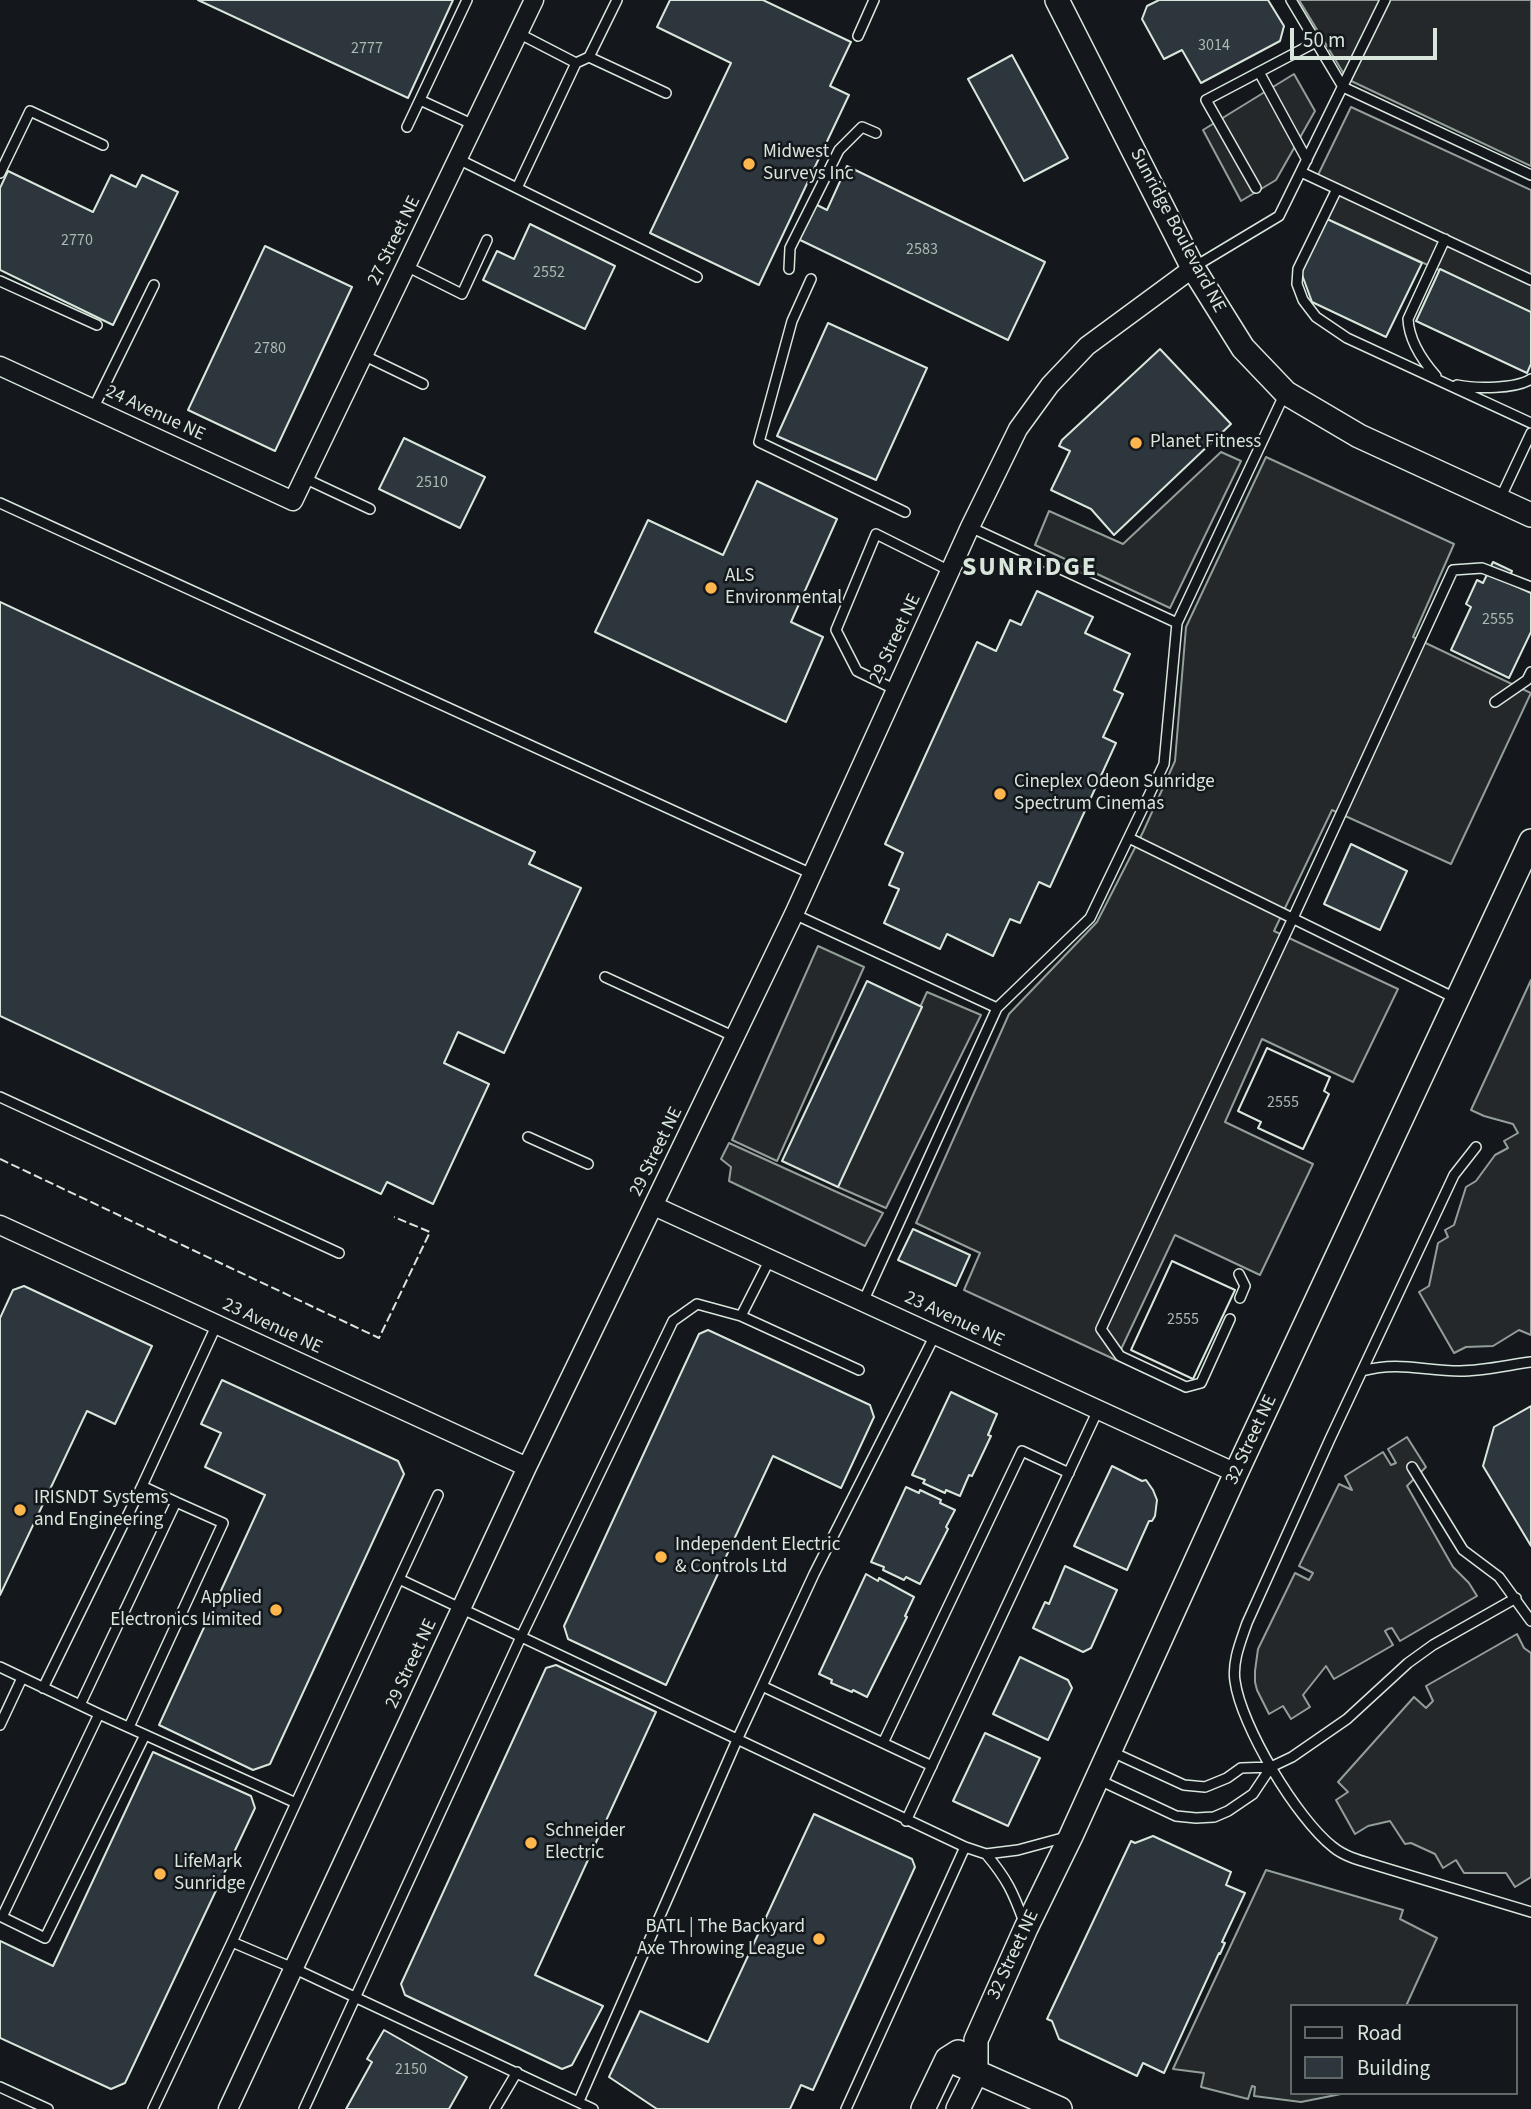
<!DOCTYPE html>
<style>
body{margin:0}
#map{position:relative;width:1531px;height:2109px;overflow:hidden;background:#14181c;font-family:"Source Sans 3",sans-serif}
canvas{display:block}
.legend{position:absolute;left:1290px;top:2004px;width:228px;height:91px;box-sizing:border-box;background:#14181c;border:2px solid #626a69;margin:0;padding:9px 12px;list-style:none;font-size:21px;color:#d8e6dc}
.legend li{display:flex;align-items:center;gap:14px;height:35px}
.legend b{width:35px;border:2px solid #626a69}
.scale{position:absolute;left:1290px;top:28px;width:147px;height:32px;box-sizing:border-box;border:4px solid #d8e6dc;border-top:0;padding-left:9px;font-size:21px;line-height:24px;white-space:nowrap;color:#d8e6dc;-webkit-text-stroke:5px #14181c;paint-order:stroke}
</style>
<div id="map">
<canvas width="1531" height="2109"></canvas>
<ul class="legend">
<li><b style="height:9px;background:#14181c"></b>Road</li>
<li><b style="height:19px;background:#2c363c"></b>Building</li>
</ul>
<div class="scale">50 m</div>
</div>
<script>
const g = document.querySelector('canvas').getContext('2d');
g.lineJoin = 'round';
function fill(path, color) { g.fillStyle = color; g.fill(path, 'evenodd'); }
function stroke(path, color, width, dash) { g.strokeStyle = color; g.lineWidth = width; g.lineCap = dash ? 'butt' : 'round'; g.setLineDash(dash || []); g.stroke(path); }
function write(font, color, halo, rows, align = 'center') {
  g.font = font + ' "Source Sans 3",sans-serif'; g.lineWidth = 5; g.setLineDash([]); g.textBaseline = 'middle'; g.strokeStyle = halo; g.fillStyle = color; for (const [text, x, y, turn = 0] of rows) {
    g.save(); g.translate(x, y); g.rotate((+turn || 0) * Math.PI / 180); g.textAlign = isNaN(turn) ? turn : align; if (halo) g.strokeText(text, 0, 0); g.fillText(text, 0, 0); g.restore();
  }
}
const parking = new Path2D(`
 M1299,0H1531V166L1347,79Z
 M1294,74L1315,111L1276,180L1241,201L1203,130Z
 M1351,107L1531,190V312L1327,219L1337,189L1316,179Z
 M1221,452L1241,461L1170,608L1035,545L1049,511L1123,544Z
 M1266,457L1454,544L1413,637L1531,693L1451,864L1332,810L1274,931L1398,989L1353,1082L1262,1039L1225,1122L1313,1164L1260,1275L1175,1235L1116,1360L964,1290L980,1253L916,1223L1009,1014L1097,922L1143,832L1175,761L1186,627Z
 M818,946L864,967L777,1161L732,1140Z
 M1531,980V1335L1519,1330L1493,1346L1466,1347L1454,1353L1419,1292L1429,1286L1438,1243L1448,1237L1445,1230L1454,1225L1466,1187L1476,1181L1495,1155L1508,1148L1504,1141L1518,1133L1513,1124L1484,1116L1471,1110Z
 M927,992L981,1015L886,1208L838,1187Z
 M729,1143L883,1213L865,1246L729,1181L731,1167L721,1159Z
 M1407,1437L1426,1467L1407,1486L1453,1567L1469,1583L1477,1596L1400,1641L1392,1628L1388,1629L1385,1631L1393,1645L1334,1679L1326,1666L1303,1695L1310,1707L1291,1719L1283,1706L1269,1714L1257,1690L1255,1682V1671L1258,1649L1295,1573L1309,1580L1313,1573L1299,1566L1339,1484L1352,1490L1345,1476L1383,1452L1391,1465L1396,1463L1388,1449Z
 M1517,1634L1524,1648L1531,1653V1877L1515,1887L1506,1873H1464L1456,1860L1443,1868L1435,1854L1411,1843L1405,1844L1390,1821L1368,1826L1355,1834L1336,1800L1348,1792L1338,1782L1414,1697L1426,1708L1433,1701L1426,1686Z
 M1266,1870L1403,1910L1400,1919L1437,1938L1406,2006H1291V2093H1346L1301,2102L1254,2096L1255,2087L1252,2086L1248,2099L1201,2087L1204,2073L1173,2069Z`);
const building = new Path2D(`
 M198,0H453L408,98Z
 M670,0H763L851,42L830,86L849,95L759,285L650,233L731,63L657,27Z
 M1159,0H1268L1284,26L1280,41L1201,83L1182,50L1164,59L1142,19L1147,6Z
 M1012,55L1068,158L1024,181L968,79Z
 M847,166L1045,262L1008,340L798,239L815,204L827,210Z
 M8,171L93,212L111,175L136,187L142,175L178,192L113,325L0,270V188Z
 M1327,219L1422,263L1386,337L1312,302L1301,272Z
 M530,224L615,266L585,329L483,280L497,251L514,259Z
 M265,246L352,287L275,451L188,410Z
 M1440,269L1531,312V364L1527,373L1416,321Z
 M828,323L927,368L876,480L777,436Z
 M1160,349L1231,424L1114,535L1091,509L1051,490L1070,451L1059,446L1062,440Z
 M404,438L485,477L460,528L379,489Z
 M757,481L837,519L791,622L823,637L786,722L595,632L648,520L723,555Z
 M1493,562L1512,571L1507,582L1531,593V632L1509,678L1451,650L1471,607L1466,604L1477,580L1483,583Z
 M1037,591L1093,617L1085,633L1130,654L1114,690L1123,694L1103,737L1116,743L1050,887L1039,882L1020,923L1010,919L993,956L947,934L940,949L884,923L899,889L889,885L903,853L885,844L977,642L996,651L1010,620L1021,625Z
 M0,602L535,852L529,864L581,888L504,1053L458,1032L444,1063L489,1084L433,1204L387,1182L381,1194L0,1016Z
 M1351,844L1407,871L1380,930L1324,904Z
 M867,981L922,1007L838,1187L782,1161Z
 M1267,1048L1330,1077L1324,1091L1329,1094L1303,1149L1258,1128L1261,1122L1238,1111Z
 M1267,1048L1330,1077L1324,1091L1329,1094L1303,1149L1258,1128L1261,1122L1238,1111Z
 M913,1229L970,1255L956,1286L898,1260Z
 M1172,1261L1235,1290L1193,1379L1131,1350Z
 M1172,1261L1235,1290L1193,1379L1131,1350Z
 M24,1286L152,1346L115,1424L87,1411L0,1595V1318L13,1290Z
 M708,1330L870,1405L874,1417L841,1488L773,1456L666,1685L568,1639L564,1626L699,1334Z
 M222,1380L398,1461L404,1474L270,1764L253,1770L159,1725L265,1495L205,1467L221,1433L201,1424Z
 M951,1392L997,1414L988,1435L991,1436L972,1476L969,1475L960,1496L946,1490L945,1493L923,1483L925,1480L912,1475Z
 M1531,1406V1546L1483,1466L1494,1427Z
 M1112,1466L1142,1481L1146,1480L1153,1490L1157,1500L1155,1516L1152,1521H1149L1127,1570L1074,1546Z
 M906,1487L919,1493L920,1490L941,1500L940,1503L955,1510L946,1527L948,1529L920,1584L906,1577L904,1580L883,1570L884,1567L871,1562Z
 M1065,1566L1117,1590L1091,1648L1083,1652L1033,1628L1045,1602L1049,1604Z
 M866,1574L878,1581L879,1578L914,1597L905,1616L907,1617L867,1697L853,1690L852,1692L831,1683L832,1680L819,1674Z
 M1020,1657L1068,1680L1072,1688L1048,1740L993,1714Z
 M556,1665L656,1712L535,1975L603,2006L572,2065L562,2069L405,1995L401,1984L546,1668Z
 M985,1733L1040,1758L1008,1826L953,1801Z
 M153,1752L251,1796L255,1808L125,2083L111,2089L0,2038V1941L53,1966Z
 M814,1814L912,1859L915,1867L813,2090L801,2085L790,2109H657L609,2077L640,2011L708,2042Z
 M1153,1836L1231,1872L1226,1885L1245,1893L1222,1942L1225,1943L1220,1954L1219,1953L1164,2073L1143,2063L1137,2076L1059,2039L1052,2021L1047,2019L1131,1841L1135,1843Z
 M384,2030L467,2077L449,2109H346L372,2062L367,2059Z`);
const service = new Path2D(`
 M1291,0L1343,87L1531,175
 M858,36L874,0
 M589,57L666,93
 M576,63L589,57L617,0
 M1259,72L1307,160
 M420,100L474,125
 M407,127L467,0
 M458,159L697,277
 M1301,172L1531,280
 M0,173L30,111L103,145
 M517,188L576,63L518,33
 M1256,188L1206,100L1316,42
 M1337,189L1298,269L1297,284L1303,300L1316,317L1347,338L1531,423
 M406,266L462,294L487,240
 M1194,267L1279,216L1385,0
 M789,269L790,248L839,150L862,127L876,133
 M811,279L792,321L759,442L905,512
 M0,281L97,325
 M363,355L423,384
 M1436,376C1422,360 1409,340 1408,319L1445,239
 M1457,385C1476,389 1516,389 1531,379
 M93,409L154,285
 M304,478L370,509
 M1500,499L1531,433
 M0,503L812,874
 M970,527L1177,623L1285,393
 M896,690L857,671L836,630L876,534L950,571
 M1495,702L1527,680L1531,672
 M1129,838L1457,999
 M794,914L997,1008L863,1302
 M605,977L735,1037
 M997,1008L1090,918L1164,764L1177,623
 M0,1097L339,1253
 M528,1137L588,1164
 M1476,1147L1454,1175L1330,1439L1247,1623C1241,1641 1232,1661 1235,1681C1241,1726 1297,1819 1333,1847C1344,1856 1358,1860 1372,1864L1531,1912
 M1239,1274L1245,1286L1240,1298
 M741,1316L859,1370
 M1230,1319L1201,1383L1186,1387L1120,1356L1101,1329L1293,918L1453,570L1482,568L1531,587
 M1362,1371C1400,1361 1423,1371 1460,1371C1483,1371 1508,1365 1531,1362
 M1412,1467L1463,1550L1499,1577L1531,1621
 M399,1579L438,1495
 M0,1667L99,1714L296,1803
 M762,1686L932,1766
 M43,1688L142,1486L217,1324
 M80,1705L176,1502L142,1486
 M99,1714L2,1917L45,1938L145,1735
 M0,1725L22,1678
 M129,1727L223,1523L176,1502
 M883,1743L1022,1451L1069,1473
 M1110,1751L1184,1785L1205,1787L1227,1778L1241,1768L1271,1767L1292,1757L1347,1719L1408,1663L1433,1645L1516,1598
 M1099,1780L1176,1816L1196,1818L1214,1817L1228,1811L1253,1794L1271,1767
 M906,1821L1098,1410
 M986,1854C1007,1879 1013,1892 1024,1922
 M232,1942L399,1579L965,1847L986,1854L1018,1850L1066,1837
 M0,2087L48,2109
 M579,2101L737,1740L814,1574L935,1335
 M153,2109L232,1942L293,1968L593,2109
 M304,2109L521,1637L673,1321L697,1304L741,1316L770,1259
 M495,2109L517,2072
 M846,2109L965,1847`);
const minor = new Path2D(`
 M0,366L293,501L534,0
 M654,1206L1236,1473
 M0,1225L527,1467
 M228,2109L527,1467L794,914L970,527L1018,429L1050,385L1087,346L1193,268`);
const tertiary = new Path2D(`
 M1057,0L1193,268L1243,348L1286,393L1359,436L1531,515
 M947,2059L1060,2109
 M923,2109L947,2059L958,2052
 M958,2109L976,2073V2040L1026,1928L1071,1836L1236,1473L1531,841`);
const fence = new Path2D(`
 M0,1159L379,1338L430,1232L394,1217`);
const markers = [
 [749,164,7,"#ffb74d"],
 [1136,443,7,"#ffb74d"],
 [711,588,7,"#ffb74d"],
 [1000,794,7,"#ffb74d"],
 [20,1510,7,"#ffb74d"],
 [661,1557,7,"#ffb74d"],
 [276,1610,7,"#ffb74d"],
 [531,1843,7,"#ffb74d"],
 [160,1874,7,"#ffb74d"],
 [819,1939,7,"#ffb74d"]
];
const numberNames = [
 ["3014",1214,46],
 ["2777",367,49],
 ["2770",77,241],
 ["2583",922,250],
 ["2552",549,273],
 ["2780",270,349],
 ["2510",432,483],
 ["2555",1498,620],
 ["2555",1283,1103],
 ["2555",1183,1320],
 ["2150",411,2070]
];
const poiNames = [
 ["Midwest",763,153],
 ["Surveys Inc",763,175],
 ["Planet Fitness",1150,443],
 ["ALS",725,577],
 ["Environmental",725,599],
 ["Cineplex Odeon Sunridge",1014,783],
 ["Spectrum Cinemas",1014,805],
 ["IRISNDT Systems",34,1499],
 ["and Engineering",34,1521],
 ["Independent Electric",675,1546],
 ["& Controls Ltd",675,1568],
 ["Applied",262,1599,"right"],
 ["Electronics Limited",262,1621,"right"],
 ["Schneider",545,1832],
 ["Electric",545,1854],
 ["LifeMark",174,1863],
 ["Sunridge",174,1885],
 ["BATL | The Backyard",805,1928,"right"],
 ["Axe Throwing League",805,1950,"right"]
];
const streetNames = [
 ["Sunridge Boulevard NE",1177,231,62],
 ["27 Street NE",395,241,-64],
 ["24 Avenue NE",155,414,25],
 ["29 Street NE",896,639,-65],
 ["29 Street NE",657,1152,-64],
 ["23 Avenue NE",954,1320,25],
 ["23 Avenue NE",272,1327,25],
 ["32 Street NE",1252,1440,-65],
 ["29 Street NE",412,1664,-65],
 ["32 Street NE",1014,1955,-65]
];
const districtNames = [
 ["SUNRIDGE",1030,569]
];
fill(parking, '#24282b');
stroke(parking, '#939e99', 2);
fill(building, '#2c363c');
stroke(building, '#d8e6dc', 2);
stroke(service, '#d8e6dc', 12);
stroke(minor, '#d8e6dc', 21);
stroke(tertiary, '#d8e6dc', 26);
stroke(service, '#14181c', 9);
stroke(minor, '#14181c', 18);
stroke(tertiary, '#14181c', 23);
stroke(fence, '#d8e6dc', 2, [9, 3.5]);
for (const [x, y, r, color] of markers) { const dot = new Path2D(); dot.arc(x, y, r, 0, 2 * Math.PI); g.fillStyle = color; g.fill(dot); stroke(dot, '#14181c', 2.5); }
write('16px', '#adbab4', null, numberNames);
write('19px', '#d8e6dc', '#14181c', poiNames, 'left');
write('19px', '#d8e6dc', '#14181c', streetNames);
g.letterSpacing = '2px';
write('bold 26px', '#d8e6dc', '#14181c', districtNames);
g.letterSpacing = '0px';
</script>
